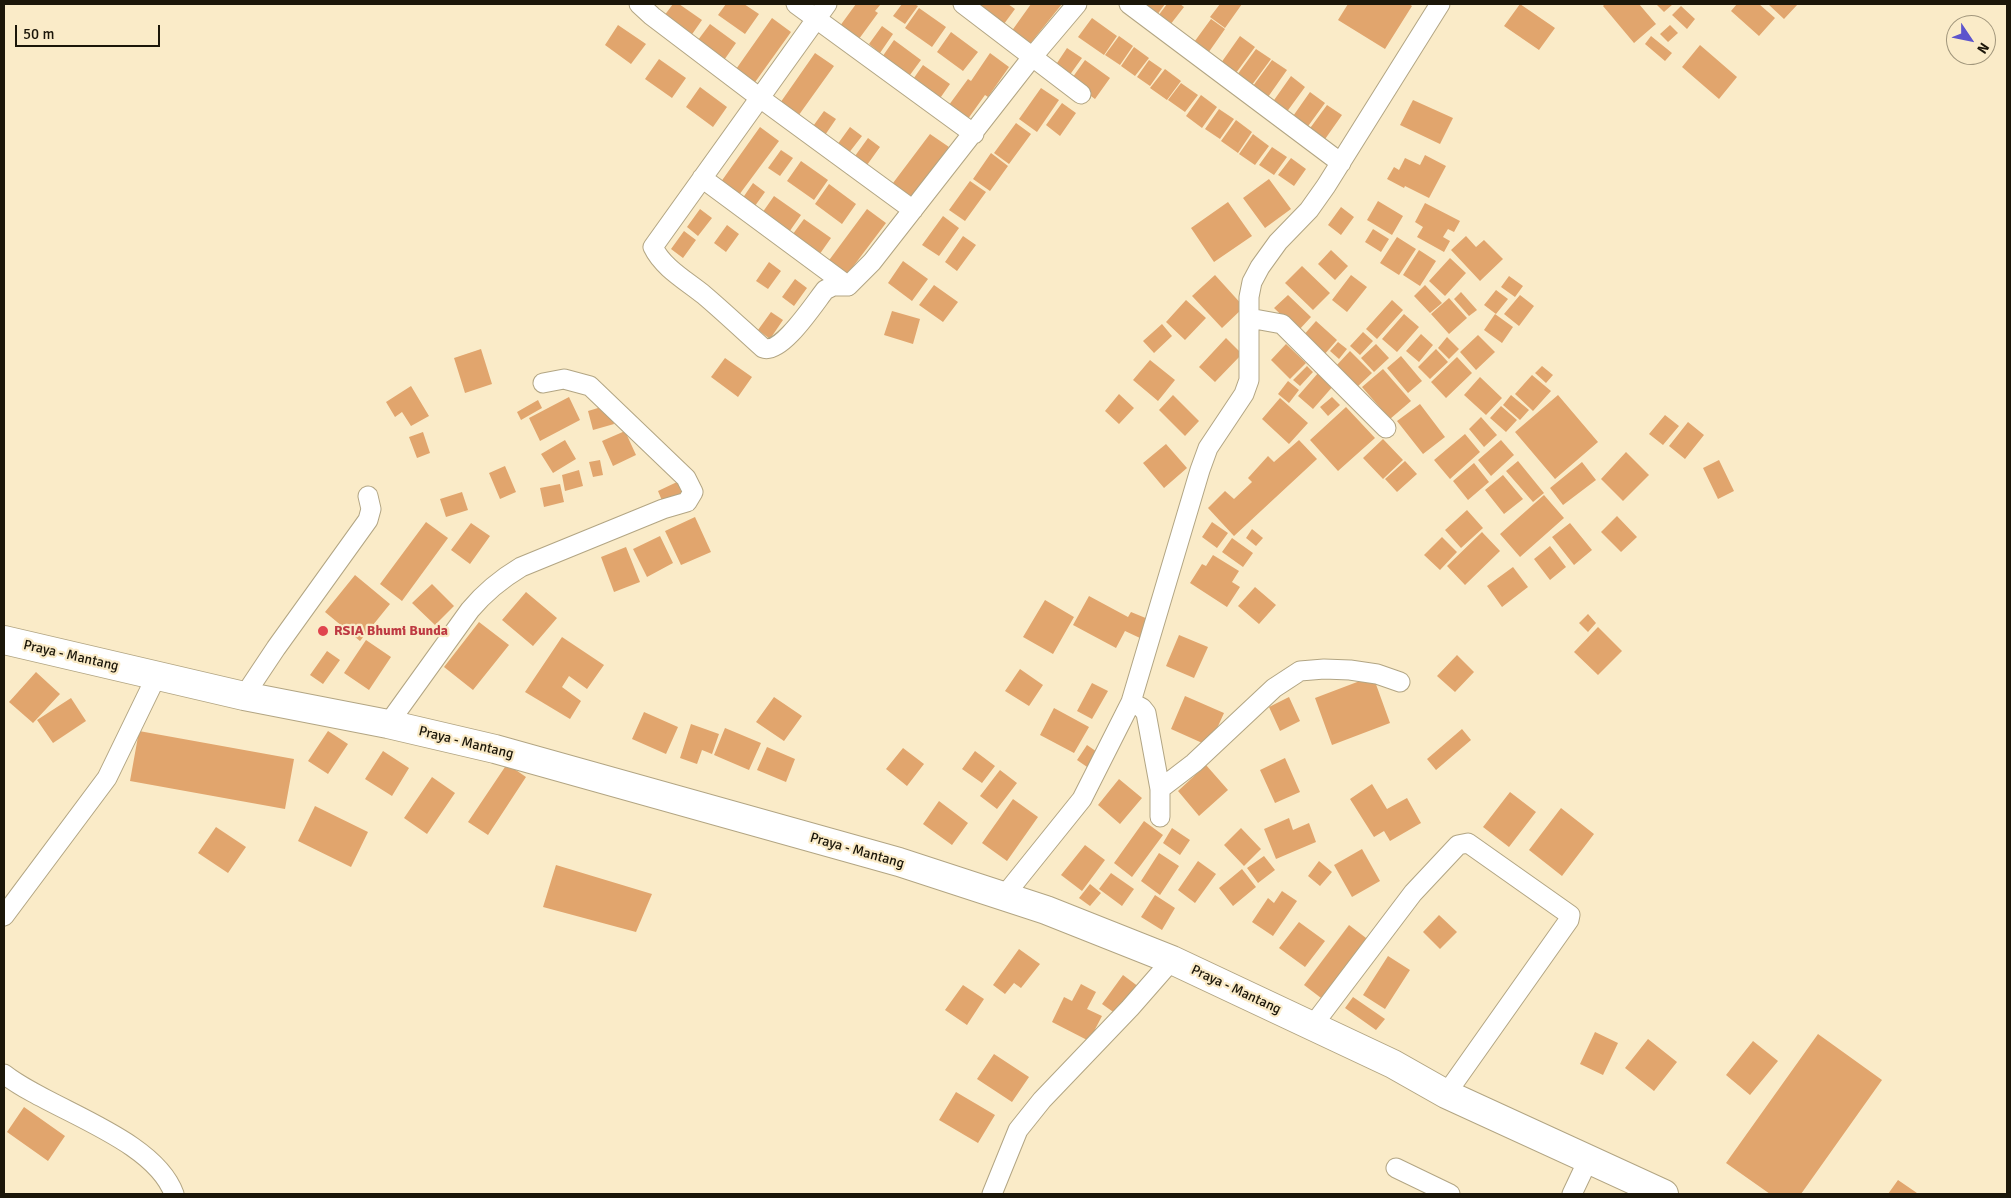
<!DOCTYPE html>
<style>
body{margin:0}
#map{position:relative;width:2011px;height:1198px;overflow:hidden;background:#faebc8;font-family:Signika,sans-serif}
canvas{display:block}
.frame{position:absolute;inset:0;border:5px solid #1b1609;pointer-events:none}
.north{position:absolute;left:1946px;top:15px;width:50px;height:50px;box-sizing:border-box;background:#faebc8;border:1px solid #a1967c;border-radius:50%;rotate:124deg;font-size:14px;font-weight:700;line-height:20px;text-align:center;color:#1b1609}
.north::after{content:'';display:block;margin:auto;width:18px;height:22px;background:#5d54cc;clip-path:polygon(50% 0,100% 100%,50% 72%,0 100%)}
.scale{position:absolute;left:15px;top:25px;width:145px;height:22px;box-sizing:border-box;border:2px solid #1b1609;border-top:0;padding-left:6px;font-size:15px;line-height:18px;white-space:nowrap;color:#1b1609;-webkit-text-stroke:4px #faebc8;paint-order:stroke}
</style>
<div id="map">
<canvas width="2011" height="1198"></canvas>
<div class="frame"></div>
<div class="north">N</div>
<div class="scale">50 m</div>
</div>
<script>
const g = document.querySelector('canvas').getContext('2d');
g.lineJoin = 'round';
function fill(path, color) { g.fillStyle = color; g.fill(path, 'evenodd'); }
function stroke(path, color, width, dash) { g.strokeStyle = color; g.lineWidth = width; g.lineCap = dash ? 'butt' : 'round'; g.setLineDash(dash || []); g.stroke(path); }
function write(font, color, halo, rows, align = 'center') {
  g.font = font + ' Signika,sans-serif'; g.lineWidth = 4.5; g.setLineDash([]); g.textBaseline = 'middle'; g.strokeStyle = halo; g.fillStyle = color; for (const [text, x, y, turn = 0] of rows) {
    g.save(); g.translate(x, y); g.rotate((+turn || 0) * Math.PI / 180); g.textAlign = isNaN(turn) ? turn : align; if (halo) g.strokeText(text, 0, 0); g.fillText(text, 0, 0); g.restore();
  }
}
const building = new Path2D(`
 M673,4H679L702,20L688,40L661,20Z
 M726,4H744L759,14L745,34L718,15Z
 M856,4H881L875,11L878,13L856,43L837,30Z
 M902,4H914L918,6L905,24L893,16Z
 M977,4H1008L1015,9L1001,28Z
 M1031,4H1062L1029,45L1011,32Z
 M1142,4H1165L1157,15Z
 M1167,4H1180L1184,7L1170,25L1158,16Z
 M1220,4H1242L1225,28L1210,17Z
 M1348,4H1409L1412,6L1385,49L1338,20Z
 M1520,4L1555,28L1539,50L1504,26Z
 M1605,4H1639L1656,24L1634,43L1603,6Z
 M1656,4H1673L1664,12Z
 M1737,4H1759L1775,18L1759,36L1731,11Z
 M1768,4H1798L1784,19Z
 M1681,6L1695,19L1687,29L1672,15Z
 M919,8L946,27L932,47L905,28Z
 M772,18L791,32L753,85L734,72Z
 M1092,18L1117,36L1104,55L1078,37Z
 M1211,19L1225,29L1206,56L1192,45Z
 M710,24L736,43L722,63L695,44Z
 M618,25L646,44L631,64L605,45Z
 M1670,25L1678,33L1668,42L1660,34Z
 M882,26L893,34L880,53L869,44Z
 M951,32L978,52L963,71L937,52Z
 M1119,36L1133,46L1120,65L1105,55Z
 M1240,36L1255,47L1236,73L1221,63Z
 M1651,36L1672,53L1665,61L1645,44Z
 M894,40L921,60L907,79L880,60Z
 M1700,45L1737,77L1719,99L1682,67Z
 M1134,47L1149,58L1135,76L1121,66Z
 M1067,48L1082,58L1069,76L1055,66Z
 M1256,49L1271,59L1252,85L1237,75Z
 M815,53L834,66L796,119L778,106Z
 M990,53L1009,67L988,97L985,95L965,123L946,109L968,79L971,81Z
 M659,59L686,78L672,98L645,79Z
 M1085,60L1110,78L1095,99L1070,81Z
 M1149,60L1162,69L1150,86L1137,77Z
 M1272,60L1287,70L1268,97L1253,86Z
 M923,65L950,84L936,104L909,85Z
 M1165,69L1181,81L1167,100L1150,88Z
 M1291,76L1305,87L1286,113L1272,103Z
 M1181,83L1198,95L1185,112L1168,100Z
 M700,87L727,107L713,127L686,107Z
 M1041,88L1059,100L1037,132L1019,119Z
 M1310,92L1325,103L1306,129L1291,119Z
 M1201,95L1217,107L1202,128L1186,116Z
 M1413,100L1453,118L1440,144L1400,125Z
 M1062,103L1076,113L1060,136L1046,125Z
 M1327,105L1342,115L1323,142L1308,131Z
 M1219,109L1234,119L1220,139L1205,129Z
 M824,111L836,119L823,138L811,129Z
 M1236,120L1252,132L1238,153L1221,141Z
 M1016,123L1031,134L1009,164L994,153Z
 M760,127L779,141L736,199L718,186Z
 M850,127L862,136L848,154L837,145Z
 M930,134L949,147L909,200L890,187Z
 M1253,134L1269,146L1255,165L1239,154Z
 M868,138L880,147L867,165L855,156Z
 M1272,147L1287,157L1274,175L1259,165Z
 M781,150L793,158L780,176L768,168Z
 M991,153L1008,166L990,191L973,179Z
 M1425,155L1446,166L1429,198L1405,186L1404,188L1387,179L1394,167L1399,170L1405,158L1420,165Z
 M1291,158L1306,169L1294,186L1278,175Z
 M801,161L828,180L814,200L787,181Z
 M1269,179L1291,209L1265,228L1243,198Z
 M970,181L986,192L965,221L949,210Z
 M753,183L765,192L752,210L740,202Z
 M829,184L856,204L842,224L815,204Z
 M774,196L801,215L787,235L760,216Z
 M1378,201L1403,216L1392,235L1367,220Z
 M1228,202L1252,236L1214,262L1191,228Z
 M1425,203L1460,221L1454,232L1448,229L1443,237L1450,241L1444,252L1417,237L1423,227L1415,222Z
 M1341,207L1354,217L1341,235L1328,225Z
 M700,209L712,218L698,236L687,227Z
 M867,209L886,223L846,276L827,263Z
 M943,216L959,228L939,256L922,245Z
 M804,219L831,238L817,258L790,238Z
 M727,225L739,234L726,252L714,243Z
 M1373,229L1389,239L1381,252L1365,242Z
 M684,231L696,240L683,258L671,249Z
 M963,236L976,245L957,271L945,262Z
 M1466,236L1476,247L1484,240L1503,259L1480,281L1451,250Z
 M1397,237L1416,249L1399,275L1380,263Z
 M1331,250L1348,266L1335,280L1318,264Z
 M1419,250L1436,261L1420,286L1403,275Z
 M1450,258L1466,273L1445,296L1429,281Z
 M903,261L928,279L912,301L888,283Z
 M769,262L781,271L768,289L756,281Z
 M1302,266L1330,293L1313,310L1285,283Z
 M1215,275L1244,307L1222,328L1192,296Z
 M1351,275L1367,287L1347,312L1332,300Z
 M1509,276L1523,286L1515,297L1501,287Z
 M795,279L807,288L794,306L782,297Z
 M934,285L958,302L943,322L919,305Z
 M1425,285L1442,303L1430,313L1414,296Z
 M1496,290L1508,299L1496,314L1484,305Z
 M1461,292L1477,310L1469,316L1454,299Z
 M1288,295L1311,317L1298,331L1274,308Z
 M1520,295L1534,306L1519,326L1504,314Z
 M1449,298L1467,318L1449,334L1431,314Z
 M1186,300L1206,318L1185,340L1166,322Z
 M1392,300L1403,310L1377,339L1366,329Z
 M892,311L920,319L913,344L884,335Z
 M771,312L783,320L770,339L758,330Z
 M1404,314L1419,327L1397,352L1382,339Z
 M1495,314L1513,327L1502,343L1484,330Z
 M1316,321L1337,340L1323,356L1302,337Z
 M1162,324L1172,336L1154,353L1143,341Z
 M1363,332L1373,341L1360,355L1350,346Z
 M1421,334L1433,345L1419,362L1406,351Z
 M1478,335L1495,352L1476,370L1460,352Z
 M1447,337L1459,349L1449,359L1438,348Z
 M1226,338L1242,354L1215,382L1199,367Z
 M1338,342L1347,349L1339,359L1330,351Z
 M1286,344L1306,363L1290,379L1271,360Z
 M1376,344L1389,358L1374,372L1361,358Z
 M481,349L492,384L465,393L454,358Z
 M1436,349L1448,362L1430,379L1418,367Z
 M1350,351L1372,373L1356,388L1335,367Z
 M1401,356L1422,381L1408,393L1387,368Z
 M1457,357L1472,373L1446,398L1431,382Z
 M725,358L752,377L738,397L711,377Z
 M1150,360L1175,380L1158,401L1133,380Z
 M1307,366L1313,372L1300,386L1293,380Z
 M1542,366L1553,375L1546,383L1535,373Z
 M1383,369L1411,401L1390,419L1362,387Z
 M1319,372L1334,385L1313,409L1298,396Z
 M1532,375L1551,391L1533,411L1515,394Z
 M1480,377L1502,398L1486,415L1464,395Z
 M1288,381L1299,390L1289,403L1278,394Z
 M411,386L429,416L411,426L402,412L395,417L386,402Z
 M1119,394L1134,408L1119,424L1105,411Z
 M1173,395L1199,421L1185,436L1159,410Z
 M1511,395L1529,410L1520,420L1503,405Z
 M1558,395L1598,442L1555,479L1515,432Z
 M569,397L580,420L540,441L529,418Z
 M1332,397L1340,405L1328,416L1320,407Z
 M1280,398L1308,423L1289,444L1262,419Z
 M538,400L542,408L521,420L517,412Z
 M1420,404L1445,437L1423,454L1397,421Z
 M608,405L614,424L593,430L588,411Z
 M1501,406L1517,420L1506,432L1490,418Z
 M1346,407L1375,438L1338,471L1310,440Z
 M1665,415L1679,426L1663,445L1649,434Z
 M1481,417L1497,435L1484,447L1469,429Z
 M1688,422L1704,435L1685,459L1669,446Z
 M625,431L636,455L613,466L602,441Z
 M423,432L430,453L417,458L409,437Z
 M1465,434L1480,452L1450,479L1434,460Z
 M1383,439L1403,460L1383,479L1363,458Z
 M565,440L576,459L553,473L541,454Z
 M1299,440L1317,459L1234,536L1208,508L1225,491L1234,499L1252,482L1248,478L1268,456L1274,462Z
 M1501,440L1514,455L1491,476L1478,460Z
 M1166,444L1187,468L1164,488L1143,463Z
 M1626,452L1649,475L1623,501L1601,479Z
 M600,460L603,475L593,477L589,462Z
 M1719,460L1734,491L1718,499L1703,468Z
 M1405,461L1417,474L1397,492L1385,479Z
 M1518,461L1544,493L1533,502L1506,471Z
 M1582,462L1596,480L1563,505L1550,488Z
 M1474,463L1489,482L1468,500L1453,481Z
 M505,466L516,492L500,499L489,473Z
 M579,470L583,486L565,491L562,475Z
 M1503,475L1523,499L1504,514L1485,490Z
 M677,482L682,493L663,503L658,491Z
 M560,484L564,502L544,507L540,488Z
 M462,492L468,510L446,517L440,499Z
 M1544,495L1564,518L1520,557L1500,534Z
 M1467,510L1483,528L1461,548L1445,530Z
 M1617,516L1637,537L1621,552L1601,532Z
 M695,517L711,552L681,565L665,531Z
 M426,522L448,538L402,601L380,584Z
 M1212,522L1228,533L1217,548L1202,537Z
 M471,523L490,536L470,564L451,550Z
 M1570,523L1592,550L1574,565L1552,537Z
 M1252,529L1263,538L1256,546L1246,538Z
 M1482,532L1500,551L1465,585L1447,566Z
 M660,536L673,563L647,577L633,549Z
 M1442,537L1457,552L1440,570L1424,555Z
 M1232,538L1253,553L1243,567L1222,552Z
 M1550,546L1566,567L1550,580L1534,559Z
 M626,547L640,582L614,592L601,557Z
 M1213,555L1239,571L1232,582L1240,587L1227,607L1190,583L1202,564L1206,566Z
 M1513,567L1528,587L1502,607L1487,586Z
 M355,575L390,604L360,641L325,612Z
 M432,584L454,606L435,625L412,603Z
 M1255,587L1276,605L1259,624L1238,606Z
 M526,592L557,618L533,646L502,620Z
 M1089,596L1128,617L1131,612L1148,619L1140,638L1125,631L1116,648L1073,625Z
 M1045,600L1074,617L1053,654L1023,637Z
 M1588,614L1596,623L1588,632L1579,623Z
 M479,622L509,645L473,690L444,667Z
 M1598,627L1622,651L1598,675L1574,652Z
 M1179,635L1208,647L1194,678L1166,666Z
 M562,637L604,665L587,689L569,676L562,687L581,701L570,719L525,692Z
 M366,640L391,657L369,690L344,673Z
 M327,651L340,660L323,684L310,675Z
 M1457,655L1474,672L1455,692L1437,676Z
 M1020,669L1043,685L1029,706L1005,691Z
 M36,672L60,694L33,723L9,702Z
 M1373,676L1390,723L1332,745L1315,698Z
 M1092,683L1108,691L1092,719L1077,711Z
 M1185,696L1224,713L1209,746L1171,729Z
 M774,697L802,716L784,741L756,722Z
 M1289,697L1300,721L1280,731L1269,707Z
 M71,698L86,721L53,743L37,720Z
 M1054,708L1089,727L1074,753L1040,735Z
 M644,712L678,727L666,754L632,739Z
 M691,724L719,734L712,754L702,750L697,764L680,758Z
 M725,728L761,743L749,770L714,755Z
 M1462,729L1471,740L1436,770L1427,759Z
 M139,731L294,759L285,809L130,781Z
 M328,731L348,744L328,774L308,761Z
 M1087,745L1100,754L1090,769L1077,760Z
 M767,747L795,759L786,782L757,770Z
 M903,748L924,764L907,786L886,769Z
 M383,751L409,768L392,796L365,779Z
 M975,751L995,766L982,783L962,769Z
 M1285,758L1300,792L1275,803L1260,770Z
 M507,764L526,777L488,835L468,822Z
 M1206,765L1228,790L1199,816L1178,791Z
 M1000,770L1017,783L997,809L980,796Z
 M432,777L455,793L427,834L404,818Z
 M1119,779L1142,798L1120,824L1098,805Z
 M1372,784L1387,809L1407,798L1421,823L1390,841L1384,831L1374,837L1350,799Z
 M1510,792L1536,812L1509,847L1483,827Z
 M1013,799L1038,817L1007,861L982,843Z
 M939,801L968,823L952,845L923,824Z
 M315,806L368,832L351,867L298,841Z
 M1561,808L1594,834L1562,876L1529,850Z
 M1289,818L1293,830L1309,823L1316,842L1276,859L1264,829Z
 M1144,821L1163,835L1132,877L1114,863Z
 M216,827L246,847L228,873L198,853Z
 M1172,828L1190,840L1180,855L1163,843Z
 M1241,828L1261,849L1244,866L1224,845Z
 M1085,845L1105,860L1082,891L1061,875Z
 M1362,849L1380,881L1352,897L1334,865Z
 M1159,853L1179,866L1160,895L1141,881Z
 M1264,856L1275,870L1258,883L1247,868Z
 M1198,861L1216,874L1195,903L1178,890Z
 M1319,861L1332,872L1320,886L1308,876Z
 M556,865L652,894L636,932L543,907Z
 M1242,869L1256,887L1233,906L1219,888Z
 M1111,873L1134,889L1122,906L1099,889Z
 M1090,884L1101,893L1090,906L1079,898Z
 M1282,891L1297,901L1273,936L1252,922L1268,898L1274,903Z
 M1155,895L1175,908L1162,930L1141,917Z
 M1439,915L1457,932L1440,949L1423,932Z
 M1299,922L1325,941L1305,967L1279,948Z
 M1349,925L1370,941L1325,1001L1304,985Z
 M1019,949L1040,964L1021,988L1014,983L1005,994L993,985Z
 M1388,956L1410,970L1385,1009L1363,995Z
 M1123,975L1139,987L1119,1016L1102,1004Z
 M1081,984L1096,992L1087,1009L1102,1016L1089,1041L1052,1022L1064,997L1072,1001Z
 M963,985L984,999L967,1025L945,1010Z
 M1353,997L1385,1019L1376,1030L1345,1008Z
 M1595,1032L1618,1043L1603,1075L1580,1064Z
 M1818,1034L1882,1080L1801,1194H1770L1726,1163Z
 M1648,1039L1677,1062L1654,1091L1625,1068Z
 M1753,1041L1778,1061L1750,1095L1726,1075Z
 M994,1054L1029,1077L1012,1102L977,1079Z
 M956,1092L995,1115L978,1143L939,1120Z
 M24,1107L65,1136L48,1161L7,1132Z
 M1898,1180L1917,1193L1916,1194H1888Z`);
const minor = new Path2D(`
 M639,4L652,16L760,98L913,210
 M796,4L974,134
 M827,4L653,247C663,268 687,281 704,295C724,312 743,330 763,348C781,355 814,304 825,290L833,286H848L872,262L1033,56L1077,4
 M963,4L1081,94
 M1129,4L1341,163
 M702,178L848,286
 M1249,318L1282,324L1386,428
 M244,696L276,648L368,520L371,509L368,496
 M1131,702L1142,708L1146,713L1160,789V817
 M388,724L470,610C485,592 501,579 521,567L663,509L687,502L693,492L686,478L590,386L564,379L543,383
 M1160,789L1194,763L1274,688L1300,671L1324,669L1350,670L1377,674L1400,682
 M1004,896L1082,799L1131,702L1200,470L1208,448L1244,394L1249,380V297L1252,282L1260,267L1278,242L1309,210L1326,186L1440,4
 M4,916L107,778L157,675
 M1313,1025L1413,893L1458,845L1468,843L1570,915L1569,920L1446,1094
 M4,1074C50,1110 154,1138 174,1194
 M1396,1168L1450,1194
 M992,1194L1018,1130L1042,1100L1130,1008L1172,960
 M1572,1194L1589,1158`);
const primary = new Path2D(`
 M4,640L244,696L388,724L495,749L899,862L1046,910L1172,960L1393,1064L1446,1094L1664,1194`);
const markers = [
 [323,631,6,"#e0444e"]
];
const healthNames = [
 ["RSIA Bhumi Bunda",334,631]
];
const streetNames = [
 ["Praya - Mantang",71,656,13],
 ["Praya - Mantang",466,743,14],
 ["Praya - Mantang",857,851,16],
 ["Praya - Mantang",1236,990,25]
];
fill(building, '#e1a56d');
stroke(minor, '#b2a583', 21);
stroke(primary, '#b2a583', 30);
stroke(minor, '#fff', 19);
stroke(primary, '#fff', 28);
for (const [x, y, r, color] of markers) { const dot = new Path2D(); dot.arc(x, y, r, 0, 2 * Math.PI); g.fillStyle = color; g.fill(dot); stroke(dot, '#faebc8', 2); }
write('bold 14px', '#be3a42', '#faebc8', healthNames, 'left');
write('14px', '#1b1609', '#faebc8', streetNames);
</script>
